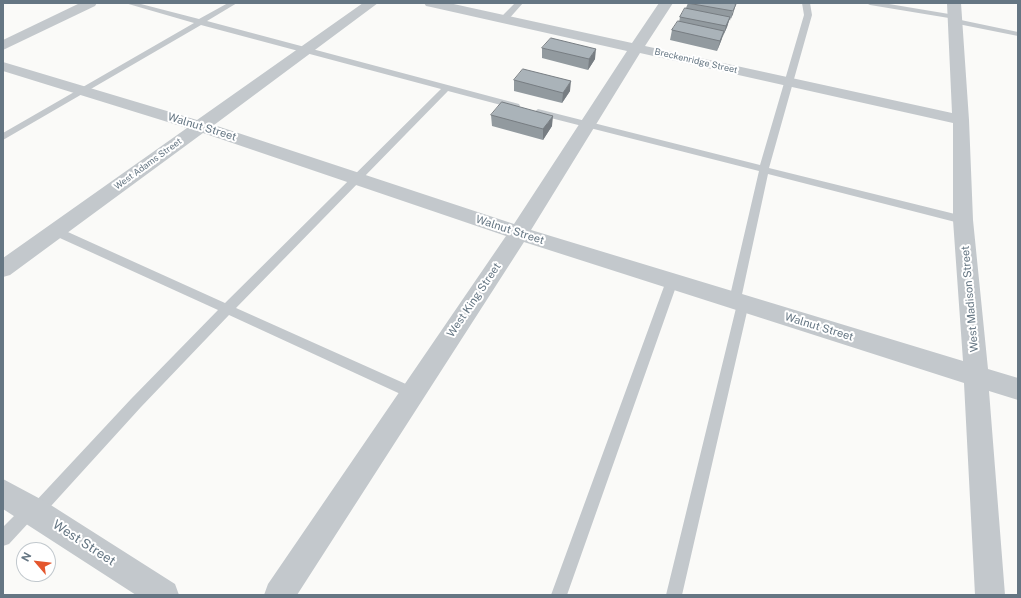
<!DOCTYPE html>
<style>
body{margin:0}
#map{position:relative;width:1021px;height:598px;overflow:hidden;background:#fafaf8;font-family:"Public Sans",sans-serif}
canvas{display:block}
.frame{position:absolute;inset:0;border:4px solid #657683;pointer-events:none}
.north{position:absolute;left:16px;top:542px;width:40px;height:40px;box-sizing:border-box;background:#fff;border:1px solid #c1c8cd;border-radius:50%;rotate:298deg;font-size:11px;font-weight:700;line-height:16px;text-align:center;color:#657683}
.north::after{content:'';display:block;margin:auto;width:14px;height:18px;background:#e4572e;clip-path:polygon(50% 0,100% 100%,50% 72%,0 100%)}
</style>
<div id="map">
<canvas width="1021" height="598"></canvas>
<div class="frame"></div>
<div class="north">N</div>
</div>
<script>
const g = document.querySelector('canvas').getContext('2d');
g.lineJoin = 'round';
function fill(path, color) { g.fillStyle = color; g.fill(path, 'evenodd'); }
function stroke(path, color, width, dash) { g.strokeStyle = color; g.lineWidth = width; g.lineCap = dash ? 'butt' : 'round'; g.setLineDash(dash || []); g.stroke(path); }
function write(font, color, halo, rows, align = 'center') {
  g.font = font + ' "Public Sans",sans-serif'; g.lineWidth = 4; g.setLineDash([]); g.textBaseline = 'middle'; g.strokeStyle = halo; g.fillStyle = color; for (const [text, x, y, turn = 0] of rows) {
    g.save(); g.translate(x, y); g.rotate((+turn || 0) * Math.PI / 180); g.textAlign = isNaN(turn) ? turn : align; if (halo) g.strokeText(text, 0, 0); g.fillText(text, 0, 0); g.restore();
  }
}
const service = new Path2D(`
 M125,3H137L199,19L228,3H237L207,21L519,104L520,106L516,109L448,91L236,308L417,389L419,393L417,397L412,399L407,397L229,315L141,407L41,517L36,520L33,518L9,544L3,546V527L26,504L31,501L34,503L131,399L218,310L51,234L50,231L51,228H59L225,303L441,89L201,25L3,140V133L194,23Z
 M515,3H523L507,21H501V17Z
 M802,3H810L812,15L769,168L963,216L967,217L968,220L967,223L963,224L768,174L741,299L747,300L749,303L682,595H666L737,304L731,303L729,300L759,171L535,114L534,112L538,109L760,165L804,15Z
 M866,3H883L955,15L959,17L956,19L1018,32V36L953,23L952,21L955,19L870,5Z
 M672,277L676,278L678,281L567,595H551L666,281L668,278Z`);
const minor = new Path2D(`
 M80,3H97L95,6L3,50V40Z
 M363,3H378L214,125L514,224L627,51L431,7L426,6L424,3H449L632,43L659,3H673L645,46L952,113L947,3H961L969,120L973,220L988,369L1018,378V400L989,391L1005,595H975L964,383L524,242L297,595H264L268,584L506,236L203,133L10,275L3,277V258L187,128L3,71V62L197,120ZM640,53L953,123V220L963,361L531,230Z
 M3,479L46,502L175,584L179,595H136L3,509Z`);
const wall = new Path2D(`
 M688,3H731L733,14L729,21L727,27L723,36L717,51L670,40L672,30L679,22L680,17L686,8Z
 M542,48L595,59L588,70L542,58Z
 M514,80L570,91L562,103L514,91Z
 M491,115L552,126L543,140L492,126Z`);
const shadedWall = new Path2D(`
 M736,4L733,14L730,21L733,11Z
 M730,17L727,27L723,36L726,26Z
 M724,31L721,41L717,51L720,41Z
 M596,49L595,59L588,70L589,59Z
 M571,81L570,91L562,103L563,93Z
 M553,116L552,126L543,140V129Z`);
const building = new Path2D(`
 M688,3H731L736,4L733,11L687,3Z
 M685,8L730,17L726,26L680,17Z
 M678,21L724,31L720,41L672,30Z
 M551,38L596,49L589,59L542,48Z
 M523,69L571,81L563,93L514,80Z
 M502,102L553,116L543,129L491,115Z`);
const farStreetnames = [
 ["Breckenridge Street",696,61,13],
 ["West Adams Street",148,164,-36]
];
const streetNames = [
 ["Walnut Street",202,127,17],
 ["Walnut Street",510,230,18],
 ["West Madison Street",970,299,-95],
 ["West King Street",474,300,-56],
 ["Walnut Street",819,327,17]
];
const nearStreetnames = [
 ["West Street",84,543,33]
];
fill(service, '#c3c8cc');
fill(minor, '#c3c8cc');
fill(wall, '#929a9f');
fill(shadedWall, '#777d82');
fill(building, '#aab3b9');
stroke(building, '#777d82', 1);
write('9px', '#657683', '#fff', farStreetnames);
write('11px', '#657683', '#fff', streetNames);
write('13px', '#657683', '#fff', nearStreetnames);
</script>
